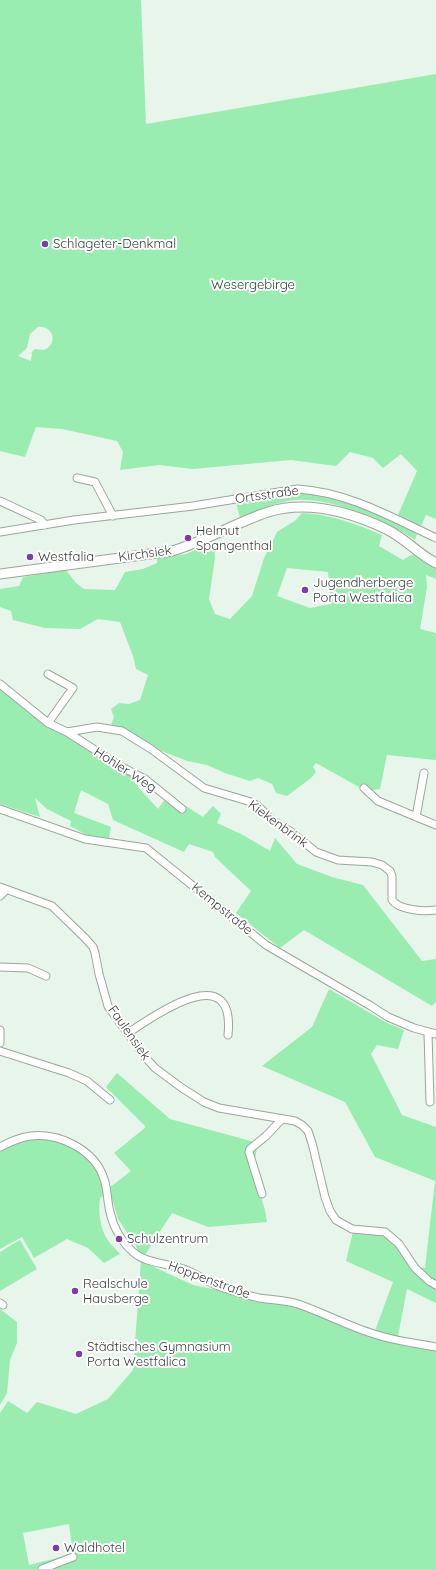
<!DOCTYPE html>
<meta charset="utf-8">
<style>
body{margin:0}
canvas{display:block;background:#e7f5ea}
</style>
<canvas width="436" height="1569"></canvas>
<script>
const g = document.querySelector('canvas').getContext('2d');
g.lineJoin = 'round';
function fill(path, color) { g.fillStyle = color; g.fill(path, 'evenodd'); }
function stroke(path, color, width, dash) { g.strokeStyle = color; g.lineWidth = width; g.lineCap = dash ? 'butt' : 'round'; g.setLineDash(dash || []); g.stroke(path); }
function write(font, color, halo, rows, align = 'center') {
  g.font = font + ' Quicksand,sans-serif'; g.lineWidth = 4; g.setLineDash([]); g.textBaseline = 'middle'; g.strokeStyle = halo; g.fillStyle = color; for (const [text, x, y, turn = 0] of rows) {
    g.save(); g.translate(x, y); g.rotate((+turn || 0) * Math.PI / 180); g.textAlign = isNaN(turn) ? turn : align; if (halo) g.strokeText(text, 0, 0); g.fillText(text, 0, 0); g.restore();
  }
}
const green = new Path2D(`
 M0,0H141L146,124L436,74V519L426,515L420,528L397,517L417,471L401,454L383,468L373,458L350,452L336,466L291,460L193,469L159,465L120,470L123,452L117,441L62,429L36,427L25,457L0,451ZM38,327C53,325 59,344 44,350L35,349L32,352L31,361L18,356L27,348L30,334Z
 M306,492L339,498L418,531L415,540C387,520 329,497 295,500C275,502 257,511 240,518L236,502L265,496Z
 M302,513C329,514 357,524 382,535L379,546L403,560L411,555L418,554L436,567V579L426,575L427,587L420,629L436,633V760L387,755L380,789L366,791L316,763L313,767L316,772L311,778L287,796L276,793L272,784L258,778L250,781L225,773L207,765L187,761L152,747L126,730L111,725L114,717L111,709L119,703L129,704L140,700L148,675L136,669L133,656L120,622L98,619L80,629L45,628L13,620L11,611L0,607V589L19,586L23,577L66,570L76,583L84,589L115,590L125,572L143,569L157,563V558L186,554L214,542L215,558L209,599L215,614L230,619L252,596L264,558L277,532L296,520ZM287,568L328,572L331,604L310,608L277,596Z
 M0,688L128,773L133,778L139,788L158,809L166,798L182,811L186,806L203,817L213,806L221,814L217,823L243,835L270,851L275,838L297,864L332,877L363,885L422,961L436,959V1002L432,1006L304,930L280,948L236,913L251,891L215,857L213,852L189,844L184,852L113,820L108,804L81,790L74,813L111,827L109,838L87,835L70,826L71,821L47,809L35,798L40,817L0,804Z
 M329,989L387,1023L404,1030L398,1049L377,1045L371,1054L402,1115L436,1127V1303L407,1289L397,1341L436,1348V1569H0V1413L8,1401L27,1413L37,1402L76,1414L108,1399L133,1370L141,1261L136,1246L118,1219L109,1188L131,1171L114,1153L146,1127L106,1087L117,1073L170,1119L258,1143L253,1170L265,1210L267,1222L208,1227L172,1213L141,1261L193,1285L296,1306L373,1336L393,1282L346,1261L353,1232L382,1233L410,1256L419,1267L425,1268L435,1181L375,1157L345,1102L262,1066L312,1027ZM69,1524L73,1554L29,1565L23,1533Z
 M33,1137L52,1138L85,1153L97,1166L102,1180L105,1195L100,1198C98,1211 100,1228 107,1239C111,1245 116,1250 120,1254L104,1263L88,1248L67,1239L34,1258L22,1237L0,1249V1148Z
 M20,1240L37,1269L0,1291V1252Z
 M0,1309L17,1322V1343L10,1360L7,1393L0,1405Z`);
const minor = new Path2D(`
 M77,478L95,482L113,516
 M0,501L41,520L45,525
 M0,532L74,520L193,506L297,489C348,492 391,517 436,538
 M48,674L73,688L48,723
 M0,684L48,723L67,732L120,766L145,779L182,809
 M67,732L97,727L122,731L151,749L204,788L251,802L258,806L272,820L290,831L316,852L338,860L372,862L382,865L390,871L392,876V900C399,910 424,912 436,910
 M364,788L378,801L436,825
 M0,809L85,839L146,848L266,945L371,1006L388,1017L414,1028L436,1034
 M416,817L424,773
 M0,887L52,906L85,938L93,947L95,953L99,974L108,1006L144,1056L155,1068L182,1088L204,1102L219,1108L295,1121L302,1125L308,1131L312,1143L325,1197L330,1211L336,1220L352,1229L385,1232L399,1244L415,1268L429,1281L436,1285
 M0,896L6,890
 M0,967L28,968L46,976
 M0,1030V1043
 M128,1033C156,1014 236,958 228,1035
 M428,1033L430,1102
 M0,1051L69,1073L87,1081L110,1100
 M0,1147C10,1142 20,1137 31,1136C60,1133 95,1150 104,1179C108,1190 107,1201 110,1212C113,1226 121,1241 132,1251C145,1264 169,1263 186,1270C199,1275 210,1284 224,1288C235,1292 247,1295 259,1298C272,1300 285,1300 298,1304C324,1313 348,1326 374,1334C394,1341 415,1343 436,1347
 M262,1194L249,1152L250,1149L266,1136L282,1119
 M0,1303L3,1305
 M42,1569L73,1557`);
const major = new Path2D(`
 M0,574L172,551C206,541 235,523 268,512C307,500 350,512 386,529C405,538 418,554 436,563`);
const markers = [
 [45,244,4,"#7c3bb0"],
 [188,538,4,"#7c3bb0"],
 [30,557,4,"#7c3bb0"],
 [305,590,4,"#7c3bb0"],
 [119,1239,4,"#7c3bb0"],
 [75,1291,4,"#7c3bb0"],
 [79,1354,4,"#7c3bb0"],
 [56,1548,4,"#7c3bb0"]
];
const poiNames = [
 ["Schlageter-Denkmal",53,244],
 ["Helmut",196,531],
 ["Spangenthal",196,546],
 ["Westfalia",38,557],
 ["Jugendherberge",313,583],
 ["Porta Westfalica",313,598],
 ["Schulzentrum",127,1239],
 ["Realschule",83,1284],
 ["Hausberge",83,1299],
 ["Städtisches Gymnasium",87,1347],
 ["Porta Westfalica",87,1362],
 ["Waldhotel",64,1548]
];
const parkNames = [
 ["Wesergebirge",253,285]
];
const streetNames = [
 ["Ortsstraße",267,495,-8],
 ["Kirchsiek",145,554,-8],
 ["Hohler Weg",125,770,33],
 ["Kiekenbrink",278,824,36],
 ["Kempstraße",222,909,39],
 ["Faulensiek",129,1033,55],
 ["Hoppenstraße",209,1280,20]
];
fill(green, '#9aedb0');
stroke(minor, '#99a69c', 9);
stroke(major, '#99a69c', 11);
stroke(minor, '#fff', 7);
stroke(major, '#fff', 9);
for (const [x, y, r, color] of markers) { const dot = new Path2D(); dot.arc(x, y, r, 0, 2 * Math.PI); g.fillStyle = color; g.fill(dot); stroke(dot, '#fff', 1.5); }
write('13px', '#373c38', '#fff', poiNames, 'left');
write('13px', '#193f25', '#fff', parkNames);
write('13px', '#373c38', '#fff', streetNames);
</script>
